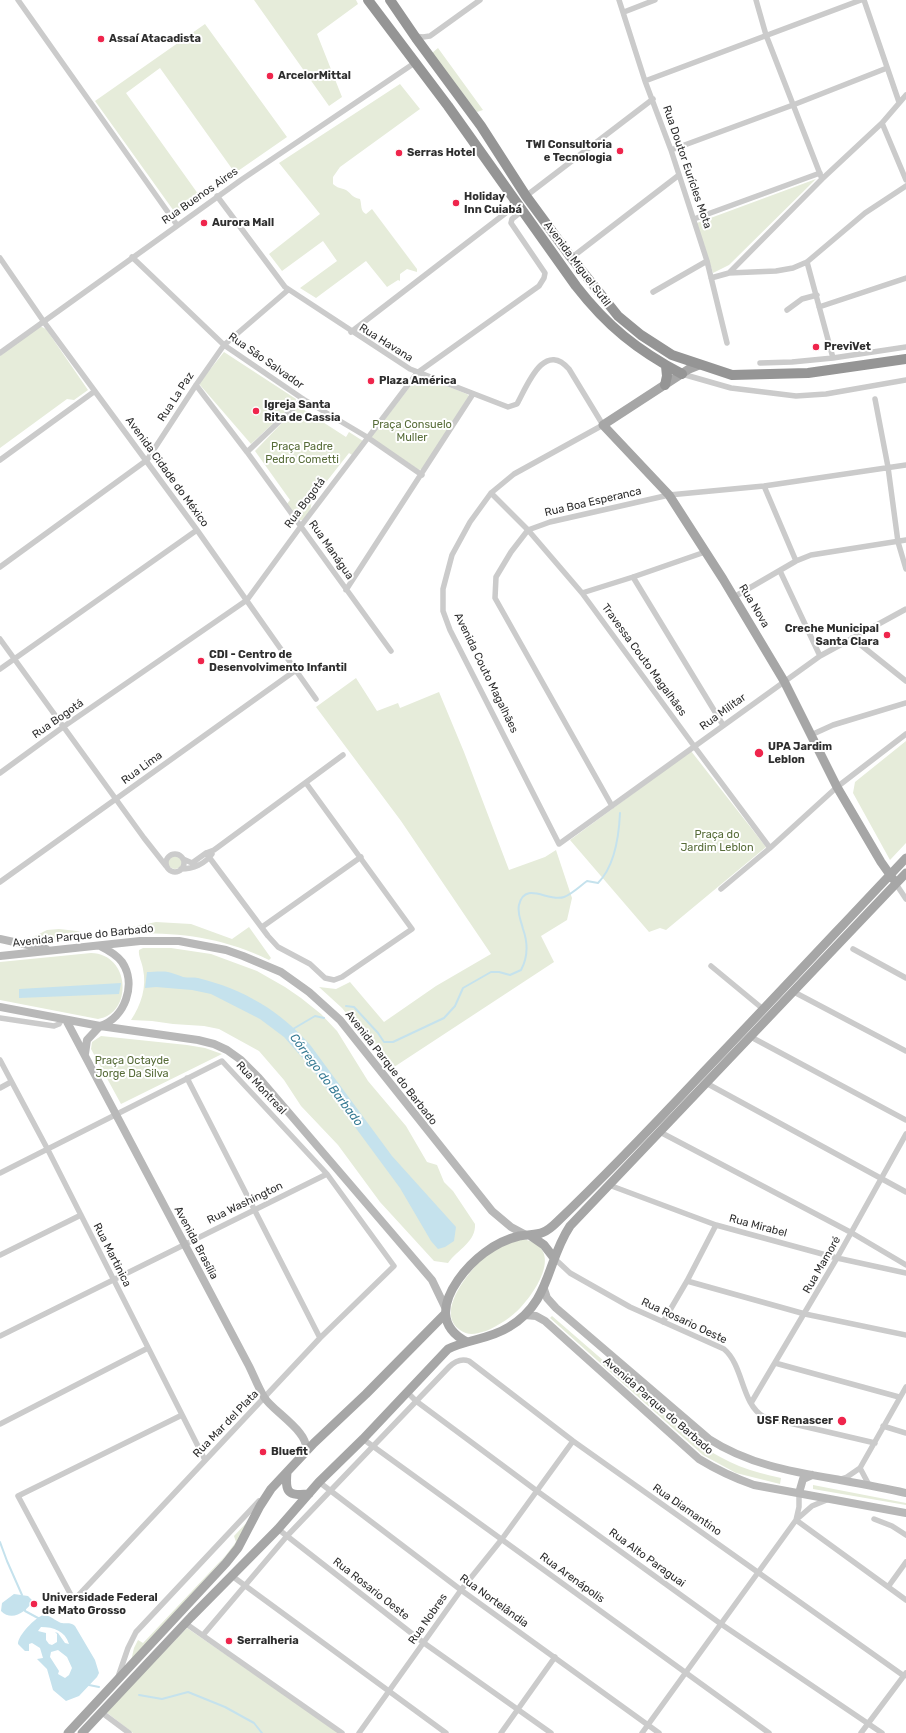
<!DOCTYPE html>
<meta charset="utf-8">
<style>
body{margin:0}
canvas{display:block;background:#fff}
</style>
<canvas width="906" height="1733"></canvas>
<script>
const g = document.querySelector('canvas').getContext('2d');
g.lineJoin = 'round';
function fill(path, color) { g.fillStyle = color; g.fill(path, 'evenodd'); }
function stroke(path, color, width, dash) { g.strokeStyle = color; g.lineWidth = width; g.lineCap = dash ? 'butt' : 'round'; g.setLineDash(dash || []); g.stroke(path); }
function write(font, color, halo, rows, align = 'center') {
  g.font = font + ' Rubik,sans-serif'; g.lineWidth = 4; g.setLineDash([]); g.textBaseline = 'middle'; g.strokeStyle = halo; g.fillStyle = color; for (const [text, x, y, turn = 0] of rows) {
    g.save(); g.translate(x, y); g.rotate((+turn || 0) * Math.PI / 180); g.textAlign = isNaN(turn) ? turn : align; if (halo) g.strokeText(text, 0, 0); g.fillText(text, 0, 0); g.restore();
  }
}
const green = new Path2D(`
 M254,0H356L358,4L317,34L342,97L329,106Z
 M205,24L287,137L235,173L160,68L126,93L201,198L176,214L95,101Z
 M438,48L483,110L477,112L432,53Z
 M400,84L420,109L340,167L333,177V184C337,188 341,188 346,190C352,194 351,197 360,199C362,205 360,211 366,214L372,209L417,269V272L407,269L400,274V281L398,280L387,287L366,261L316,298L300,288L337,261L323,241L282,271L269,254L320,214L279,163Z
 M816,179L729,265L713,273L697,223Z
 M39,327H42L46,329L88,390L74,400L67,399L0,448V356Z
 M224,352L296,399L295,403L251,444L200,385V382Z
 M419,375L467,394L469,396L422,469L419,470L372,438V436Z
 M298,406L346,437L349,432L363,441L352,455L349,453L312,500L310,512L303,520H299L287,504L290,500L255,451Z
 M356,678L377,711L398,703L400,708L439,692L464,752L509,870L545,857L556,850L572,898L567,920L541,936L554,962L391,1069L342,1008L319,987L336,989L350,982L384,1022L436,986L491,954L401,821L316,707Z
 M906,741V843L890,860L853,793L855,782Z
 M691,751L766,847L666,930L660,928L649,932L570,840Z
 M168 862a7 7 0 1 1 14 0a7 7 0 1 1-14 0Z
 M156,922L191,924L232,939L249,927L271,958L269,960C215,934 167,931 108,935L132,927Z
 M59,929L77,931L98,937L53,942L31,938L47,930Z
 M143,948H171L211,954L257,971L285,987L301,998L321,1014L337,1031L368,1081L406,1126L427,1162L437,1165L444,1182L453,1191L475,1224C476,1242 458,1249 448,1263L434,1261L380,1202L338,1145L301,1106L284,1080L259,1051L219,1029L204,1026L173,1024L152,1021L131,1020C141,1005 147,987 143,969C142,962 138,956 139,950Z
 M91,953C131,954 133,1014 98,1019L0,1000V962Z
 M101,1036L187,1045L205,1048L222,1054L121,1104L91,1049L92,1042Z
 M522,1239C564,1246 539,1288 521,1307C512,1317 498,1326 486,1331C476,1334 468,1336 460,1330C438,1315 461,1283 473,1269C485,1253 503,1245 522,1239Z
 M552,1316L702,1446C727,1463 751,1472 781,1478L780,1484L736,1473L703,1455L550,1318Z
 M813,1485L906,1503V1505L813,1489Z
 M250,1519L234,1547L131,1661L134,1648L138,1640L143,1643L226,1555L236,1542L234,1536Z
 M187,1628L340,1733H133L106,1712Z`);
const water = new Path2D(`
 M147,972C153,972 162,971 168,972C173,973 178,975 183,977C188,978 193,977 198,978C243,989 281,1011 311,1046L392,1156L456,1227L454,1241L445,1247L438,1249L431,1241L400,1188L313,1070L284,1037L260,1019L211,994L192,990L156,987L145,988Z
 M121,983L119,994L19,998V989Z
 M14,1594L28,1596L33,1601C26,1612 12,1622 1,1611L2,1603Z
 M43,1615C50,1615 53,1619 59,1622C64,1625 70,1621 75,1626L95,1660L99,1673L97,1677L79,1696L66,1701L53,1690L47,1669L37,1659L43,1658L40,1648L32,1643L29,1644V1651H25L18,1644C18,1635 35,1618 43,1615ZM41,1627C54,1627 65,1631 69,1644L65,1643L58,1633L55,1632L57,1634V1642L52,1645L49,1644L46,1640V1633L38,1631ZM58,1650L67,1657L72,1668L69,1675L65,1678L58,1674L59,1671L50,1657L51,1652Z`);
const stream = new Path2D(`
 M346,1006L354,1007L378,1033L384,1042H393L444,1018L455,1006L463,988L491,972H499L510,975L521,970C528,957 528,943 523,929C521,920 517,914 519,905C525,880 549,903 564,897C572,894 580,886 587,881L598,883C615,866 619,835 620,813
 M293,1029L315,1016L324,1018
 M0,1542L7,1561L22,1595
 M25,1609V1611L38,1618
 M88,1683L89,1685L99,1687
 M139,1695L162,1699L188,1692L225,1707L254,1723L262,1733`);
const street = new Path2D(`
 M18,0L177,225
 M619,0L645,81L671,150L707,261L727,343
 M756,0L766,35L822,179
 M864,0L899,102
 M624,12L655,0
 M414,36L423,37L430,36L480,0
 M645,81L861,0
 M882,123L906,180
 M671,150L793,105L887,68
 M217,196L285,287L410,369L508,407L517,404C527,386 544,340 569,369L603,425L514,474L491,493L470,522L452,555L443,589V611L450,630L559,844L820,656L906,609
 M526,196L653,99
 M694,219L820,173
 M132,257L224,345L303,399L367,437L422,475
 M0,258L44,322L197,530L316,699
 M571,258L679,175
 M807,262L833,358L906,347
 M729,273L776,271L793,268L807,262L865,213L906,186
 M711,278L729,273L822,179L882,123L906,95
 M653,292L707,261
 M819,307L906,278
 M787,310L802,299L817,295
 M351,332L507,212L512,207L513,197
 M0,353L241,180L416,62
 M760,363L792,362L833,358
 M682,374L731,388L796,396L826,394L906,380
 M196,385L247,452L391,651
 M875,399L888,467L898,542L906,569
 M247,452L303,399
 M0,460L95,391
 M764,486L796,561
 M491,493L528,530L582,593L694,746L770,848
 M0,567L147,460L196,385L224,345L288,290
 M780,571L820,656
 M633,577L723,725
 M346,590L473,394
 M582,593L633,577L705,552
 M734,597L796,561L811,555L906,540
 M852,638L906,681
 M0,639L144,838L166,866
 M0,669L197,530
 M811,735L833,725L906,703
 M0,773L63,727L247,600L301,526L417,373L539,286L544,278L545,273L511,223L512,219L522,211
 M612,806L495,598L496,577L511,552L528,530L550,522L669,495L764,486L906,465
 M206,853L268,936L278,947L310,964L325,978L334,980L342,977L412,929L306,783
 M166 863a9 9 0 1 1 18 0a9 9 0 1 1-18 0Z
 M183,859L192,863L206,853L214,850L343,755
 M181,869C193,869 205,864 212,854
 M0,882L296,670
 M896,884L906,899
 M721,889L770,848L837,787L906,734
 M262,927L361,857
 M853,949L906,978
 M711,966L763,1009
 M794,992L906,1051
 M0,1018L54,1026L59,1024L62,1019
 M751,1037L906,1120
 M0,1060L48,1150L205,1460
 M187,1078L320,1338
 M706,1083L906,1192
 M0,1088L11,1082
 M660,1132L852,1233L906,1265
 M0,1173L222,1061L327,1174L394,1266L320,1338L76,1598L72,1597L18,1496L182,1415
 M609,1185L716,1225L837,1258L906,1273
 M0,1255L81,1215
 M554,1258L570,1273L630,1307L724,1349C744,1366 741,1404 764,1417L875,1443
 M687,1281L805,1314L906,1335
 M663,1322L687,1281L716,1225
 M0,1336L327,1174
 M775,1363L899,1397
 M407,1392L416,1401L537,1491L721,1624L882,1733
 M751,1403L837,1258L906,1134
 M0,1424L148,1348
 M883,1426L906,1433
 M363,1439L769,1733
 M860,1468L869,1485
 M841,1479L847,1477L860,1468L906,1387
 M319,1482L461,1590L659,1733
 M799,1493V1507L796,1520L812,1506L829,1499
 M874,1519L892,1526L906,1535
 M278,1529L424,1643L551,1733
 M232,1576L446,1733
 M888,1587L906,1562
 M185,1623L342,1733
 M203,1635L287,1536L449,1367C455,1361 461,1358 469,1361L573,1441L904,1676
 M118,1677L128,1648L136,1632L259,1501
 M101,1712L129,1733
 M359,1733L461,1590L502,1539L573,1441
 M501,1733L555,1657
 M642,1733L796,1520L906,1600
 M861,1733L906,1673`);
const secondary = new Path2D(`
 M0,939L46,949
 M0,956L140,941H179L226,950L243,956L281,972L309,992L340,1020L492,1211L511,1227L526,1235
 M0,1007L100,1026C125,1018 137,984 122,962C117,955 108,950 100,946
 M66,1020L249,1366C254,1376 258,1387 264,1397C272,1411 313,1434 305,1452
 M85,1054L87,1040L100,1026L198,1040L214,1044L227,1050L241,1060L259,1078L432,1280L445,1307
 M544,1289L547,1298L556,1308L709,1439C749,1465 794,1472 840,1480C862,1484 884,1488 906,1493
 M525,1315L536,1316L545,1321L699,1459C717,1470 734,1478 754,1485L906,1513
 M799,1493L803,1479L812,1475`);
const primary = new Path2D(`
 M699,365L689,369L603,425L669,495L723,579L784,681L837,787L881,862L893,879
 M531,1236L544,1245L554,1258
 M467,1342C438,1327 442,1303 458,1280C472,1260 494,1242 519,1236C537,1233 542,1237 557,1222C605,1176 651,1128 697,1079C767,1006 836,932 906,858
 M287,1472C285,1493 288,1496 309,1494
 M68,1733L226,1563L238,1548L260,1506L271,1489L314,1443L366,1394L445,1314
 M82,1733L191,1617L278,1529L319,1482L363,1439L448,1349C468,1339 488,1340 509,1327C551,1302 546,1262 570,1226L906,873`);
const highway = new Path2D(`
 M368,0L448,106L576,286C607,326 637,350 682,374
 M390,0L416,38L481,126L526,196L570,256L618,316L641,335L672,355L732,375L808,373L906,359
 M665,385L667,376L666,366`);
const markers = [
 [101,39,4,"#ef254c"],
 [270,76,4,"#ef254c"],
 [620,151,4,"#ef254c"],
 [399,153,4,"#ef254c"],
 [456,203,4,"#ef254c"],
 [204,223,4,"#ef254c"],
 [816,347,4,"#ef254c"],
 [371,381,4,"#ef254c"],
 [256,411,4,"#ef254c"],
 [887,635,4,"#ef254c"],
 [201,661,4,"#ef254c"],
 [759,753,5,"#ef254c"],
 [842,1421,5,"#ef254c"],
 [263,1452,4,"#ef254c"],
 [34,1604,4,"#ef254c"],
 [229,1641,4,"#ef254c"]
];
const poiNames = [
 ["Assaí Atacadista",109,39],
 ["ArcelorMittal",278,76],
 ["TWI Consultoria",612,145,"right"],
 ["e Tecnologia",612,158,"right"],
 ["Serras Hotel",407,153],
 ["Holiday",464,197],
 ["Inn Cuiabá",464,210],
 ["Aurora Mall",212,223],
 ["PreviVet",824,347],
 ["Plaza América",379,381],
 ["Igreja Santa",264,405],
 ["Rita de Cassia",264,418],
 ["Creche Municipal",879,629,"right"],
 ["Santa Clara",879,642,"right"],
 ["CDI - Centro de",209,655],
 ["Desenvolvimento Infantil",209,668],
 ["UPA Jardim",768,747],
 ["Leblon",768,760],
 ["USF Renascer",833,1421,"right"],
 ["Bluefit",271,1452],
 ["Universidade Federal",42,1598],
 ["de Mato Grosso",42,1611],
 ["Serralheria",237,1641]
];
const streetNames = [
 ["Rua Doutor Eurícles Mota",687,167,71],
 ["Rua Buenos Aires",200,196,-35],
 ["Avenida Miguel Sutil",577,264,53],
 ["Rua Havana",386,343,32],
 ["Rua São Salvador",266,361,35],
 ["Rua La Paz",176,397,-57],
 ["Avenida Cidade do México",167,472,54],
 ["Rua Boa Esperanca",593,502,-13],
 ["Rua Bogotá",305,503,-53],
 ["Rua Manágua",331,550,55],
 ["Rua Nova",754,606,59],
 ["Travessa Couto Magalhães",644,660,54],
 ["Avenida Couto Magalhães",486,673,64],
 ["Rua Militar",723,712,-36],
 ["Rua Bogotá",58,719,-35],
 ["Rua Lima",142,768,-36],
 ["Avenida Parque do Barbado",83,936,-6],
 ["Avenida Parque do Barbado",391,1068,52],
 ["Rua Montreal",261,1088,47],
 ["Rua Washington",245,1203,-26],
 ["Rua Mirabel",758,1226,15],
 ["Avenida Brasília",196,1243,62],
 ["Rua Martinica",112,1255,63],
 ["Rua Mamoré",822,1265,-60],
 ["Rua Rosario Oeste",684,1321,25],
 ["Avenida Parque do Barbado",658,1406,41],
 ["Rua Mar del Plata",226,1424,-46],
 ["Rua Diamantino",687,1510,35],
 ["Rua Alto Paraguai",647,1558,36],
 ["Rua Arenápolis",572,1578,36],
 ["Rua Rosario Oeste",371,1589,38],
 ["Rua Nortelândia",494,1601,36],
 ["Rua Nobres",428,1619,-55]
];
const parkNames = [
 ["Praça Consuelo",412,425],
 ["Muller",412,438],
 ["Praça Padre",302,447],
 ["Pedro Cometti",302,460],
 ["Praça do",717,835],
 ["Jardim Leblon",717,848],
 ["Praça Octayde",132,1061],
 ["Jorge Da Silva",132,1074]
];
const waterNames = [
 ["Córrego do Barbado",326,1080,53]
];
fill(green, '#e6ecda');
fill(water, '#c5e2ed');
stroke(stream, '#c5e2ed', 2);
stroke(street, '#cbcbcb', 5.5);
stroke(secondary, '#b8b8b8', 8);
stroke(primary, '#a6a6a6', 9);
stroke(highway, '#959595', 10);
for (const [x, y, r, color] of markers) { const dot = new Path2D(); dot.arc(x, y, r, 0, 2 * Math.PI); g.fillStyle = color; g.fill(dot); stroke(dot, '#fff', 1.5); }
write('bold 11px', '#2e2e2e', '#fff', poiNames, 'left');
write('11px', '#2e2e2e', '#fff', streetNames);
write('11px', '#576c39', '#fff', parkNames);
write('italic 12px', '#377b94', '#fff', waterNames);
</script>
